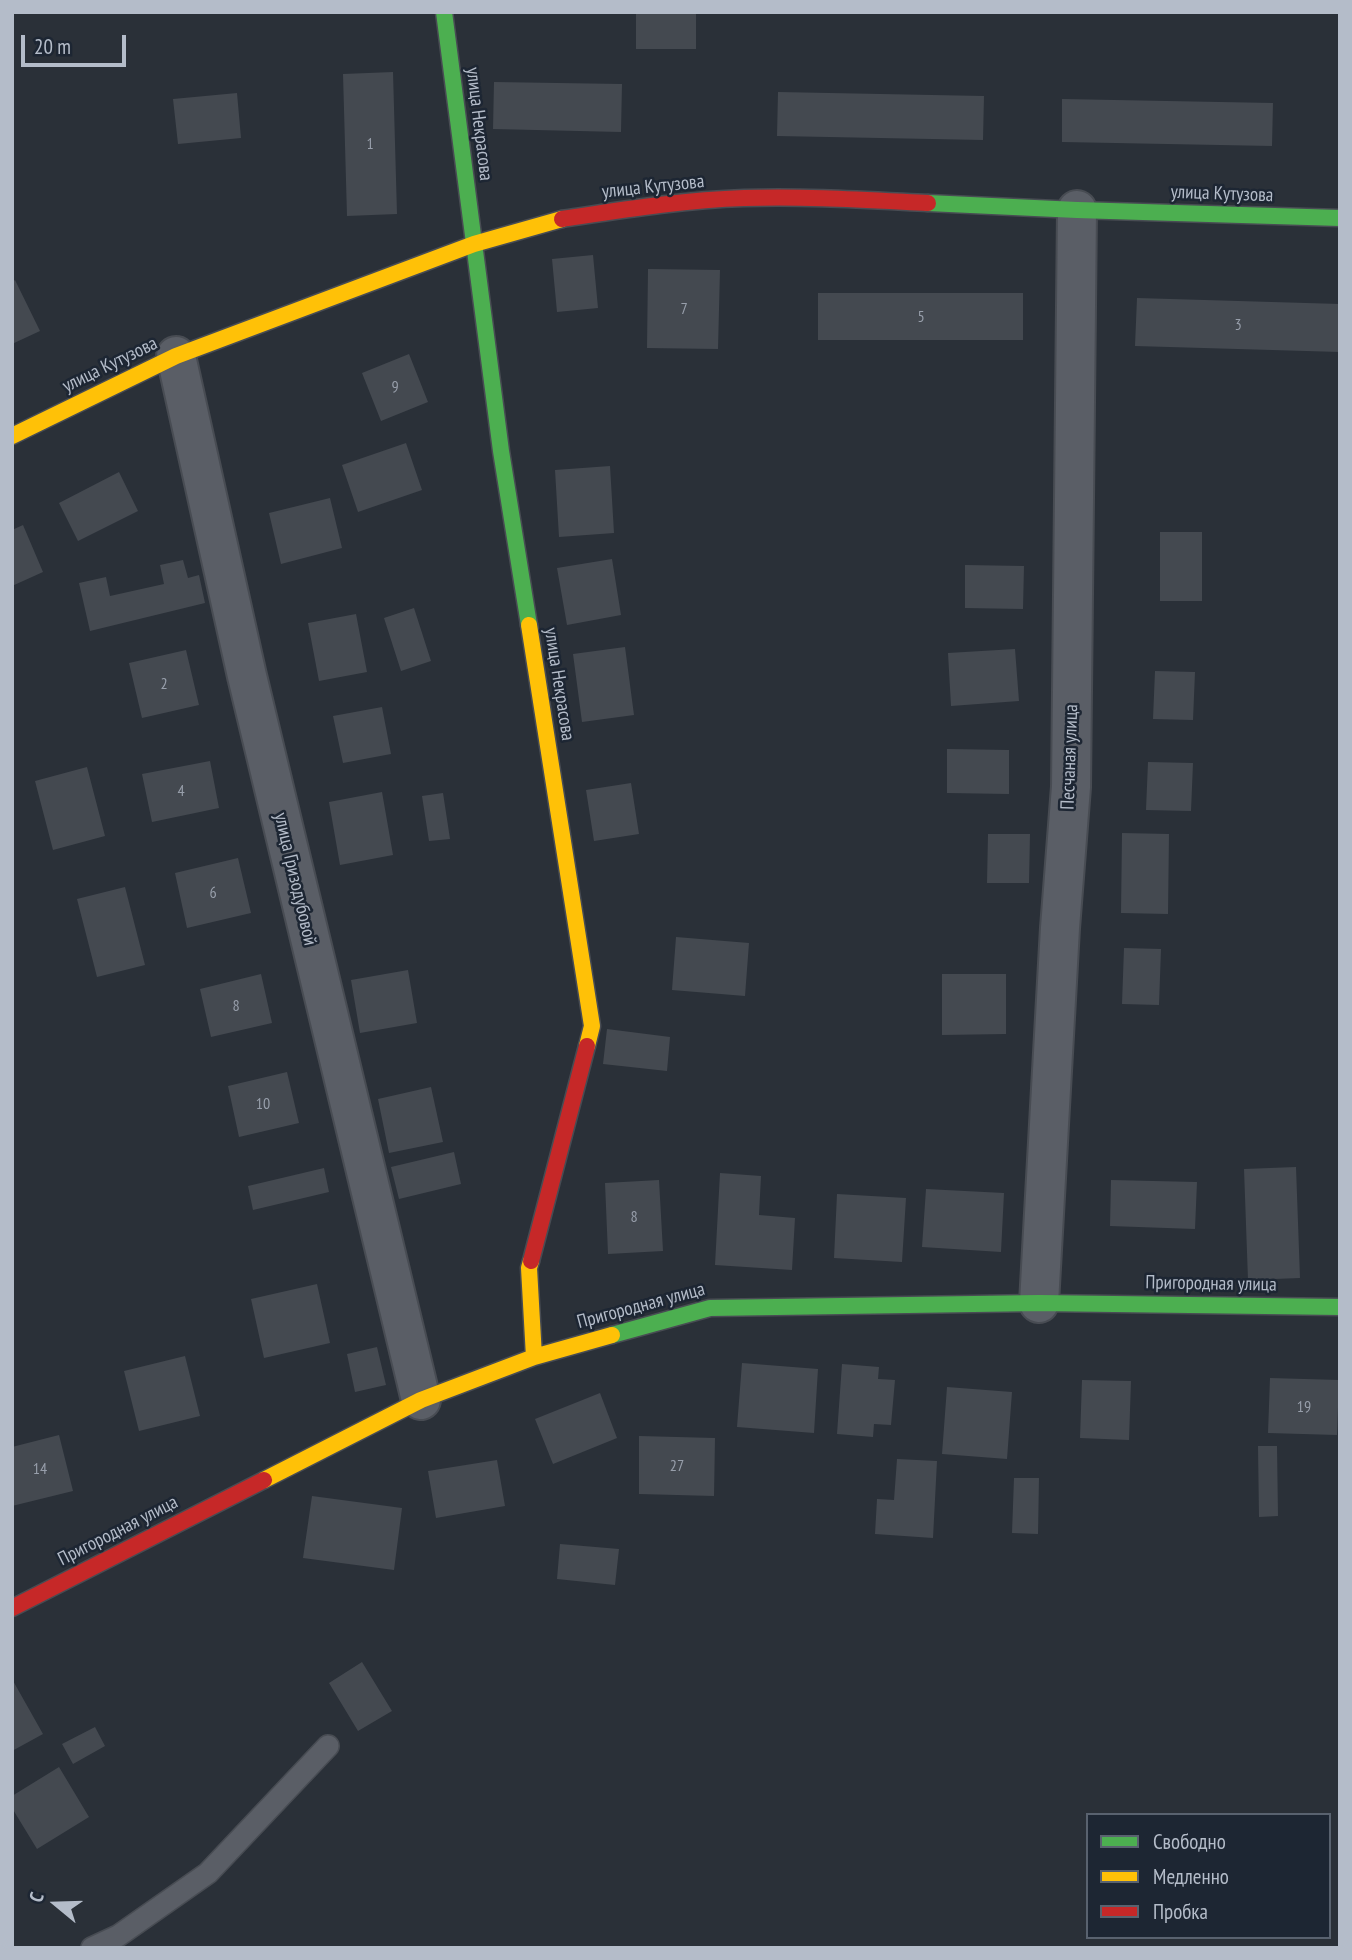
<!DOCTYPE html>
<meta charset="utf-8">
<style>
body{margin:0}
#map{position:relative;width:1352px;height:1960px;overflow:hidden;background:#2a3038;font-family:"PT Sans Narrow",sans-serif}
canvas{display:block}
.frame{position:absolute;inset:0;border:14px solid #b4bcc9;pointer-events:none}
.legend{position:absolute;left:1086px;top:1813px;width:245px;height:126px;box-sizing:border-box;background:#1d2633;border:2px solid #59626f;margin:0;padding:9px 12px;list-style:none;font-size:21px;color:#b4bcc9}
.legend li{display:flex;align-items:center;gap:14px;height:35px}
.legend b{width:35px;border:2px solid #59626f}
.north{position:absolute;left:21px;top:1869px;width:70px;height:70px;-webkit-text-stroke:5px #1d2633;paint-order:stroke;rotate:289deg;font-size:19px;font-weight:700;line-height:28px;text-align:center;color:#b4bcc9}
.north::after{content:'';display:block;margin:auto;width:24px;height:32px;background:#b4bcc9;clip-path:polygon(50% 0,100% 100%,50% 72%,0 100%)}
.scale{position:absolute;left:21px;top:35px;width:105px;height:32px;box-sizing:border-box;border:4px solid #b4bcc9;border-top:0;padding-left:9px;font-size:21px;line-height:24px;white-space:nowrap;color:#b4bcc9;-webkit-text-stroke:5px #1d2633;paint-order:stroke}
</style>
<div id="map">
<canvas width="1352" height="1960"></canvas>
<div class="frame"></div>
<ul class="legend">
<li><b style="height:9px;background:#4caf50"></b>Свободно</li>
<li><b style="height:9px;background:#ffc107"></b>Медленно</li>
<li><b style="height:9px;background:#c62828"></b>Пробка</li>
</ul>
<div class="north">С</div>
<div class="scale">20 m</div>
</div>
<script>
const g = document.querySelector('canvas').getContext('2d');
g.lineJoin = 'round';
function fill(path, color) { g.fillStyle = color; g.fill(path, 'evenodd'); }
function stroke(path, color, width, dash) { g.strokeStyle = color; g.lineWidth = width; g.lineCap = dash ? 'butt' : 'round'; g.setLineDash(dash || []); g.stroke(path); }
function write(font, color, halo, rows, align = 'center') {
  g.font = font + ' "PT Sans Narrow",sans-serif'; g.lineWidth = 5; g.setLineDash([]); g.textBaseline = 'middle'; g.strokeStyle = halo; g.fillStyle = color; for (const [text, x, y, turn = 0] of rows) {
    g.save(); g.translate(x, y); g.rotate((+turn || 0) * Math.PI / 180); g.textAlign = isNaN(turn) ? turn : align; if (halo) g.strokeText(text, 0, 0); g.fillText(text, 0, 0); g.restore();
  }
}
const building = new Path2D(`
 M636,12H696V49H636Z
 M393,72L397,214L347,216L343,74Z
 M494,82L622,84L621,132L493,129Z
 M778,92L984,96L983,140L777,136Z
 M237,93L241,138L178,144L173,99Z
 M1062,99L1273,103L1272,146L1062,142Z
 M593,255L598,308L557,312L552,259Z
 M648,269L720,270L718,349L647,348Z
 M15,280L40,331L12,344V282Z
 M818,293H1023V340H818Z
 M1137,298L1340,304V352L1135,346Z
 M409,354L428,402L381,421L362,373Z
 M406,443L422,490L358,512L342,465Z
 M610,466L614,533L559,537L555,470Z
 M119,472L138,511L78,541L59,503Z
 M330,498L342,548L281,564L269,513Z
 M23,525L43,572L12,586V530Z
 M1160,532H1202V601H1160Z
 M612,559L621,615L567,625L557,568Z
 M183,560L188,578L199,575L205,603L90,631L79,583L106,577L110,596L164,584L160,565Z
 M965,565L1024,566L1023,609L965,608Z
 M414,608L431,661L401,671L384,618Z
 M356,614L367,672L319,681L308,623Z
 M625,647L634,715L582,722L573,654Z
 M1015,649L1019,701L951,706L948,653Z
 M186,650L199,705L142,718L129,663Z
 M1155,671L1195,672L1193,720L1153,719Z
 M382,707L391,754L343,763L333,716Z
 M947,749L1009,750V794L947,793Z
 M210,761L219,808L152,822L142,774Z
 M1148,762L1193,763L1191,811L1146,810Z
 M87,767L105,836L53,850L35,781Z
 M631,783L639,834L594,841L586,790Z
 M382,792L393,855L340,865L329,802Z
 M443,793L450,839L429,841L422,796Z
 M1122,833L1169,834L1168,914L1121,913Z
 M988,834H1030L1029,883H987Z
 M238,858L251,913L187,928L175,873Z
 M125,887L145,965L97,977L77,899Z
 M676,937L749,943L745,996L672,990Z
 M1124,948L1161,949L1159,1005L1122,1004Z
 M408,970L417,1023L360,1033L351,980Z
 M261,974L272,1023L211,1037L200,989Z
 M942,974H1006V1034L942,1035Z
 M607,1029L670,1037L667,1071L603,1064Z
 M287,1072L299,1123L239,1137L228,1086Z
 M431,1087L443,1142L389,1153L378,1099Z
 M454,1152L461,1184L399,1199L391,1167Z
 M1296,1167L1300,1278L1248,1280L1244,1169Z
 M324,1168L329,1192L253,1210L248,1186Z
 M720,1173L761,1176L759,1215L795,1218L792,1270L715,1265Z
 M659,1180L663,1251L608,1254L605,1183Z
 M1111,1180L1197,1182L1195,1229L1110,1226Z
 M926,1189L1004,1193L1001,1252L922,1247Z
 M837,1194L906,1198L902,1262L834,1258Z
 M317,1284L330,1343L264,1358L251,1299Z
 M377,1347L386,1385L355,1392L347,1354Z
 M185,1356L200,1416L139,1431L124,1371Z
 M742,1363L818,1369L814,1433L737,1427Z
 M842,1364L879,1367L878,1379L895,1380L891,1425L874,1424L873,1437L837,1434Z
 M1270,1378L1339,1380L1337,1435L1268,1433Z
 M1082,1380L1131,1381L1129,1440L1080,1438Z
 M947,1387L1012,1392L1007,1459L942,1454Z
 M600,1393L617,1438L553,1464L535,1419Z
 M59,1435L73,1491L12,1506V1447Z
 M639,1436L715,1438L714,1496L639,1494Z
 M1258,1446H1277L1278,1516L1259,1517Z
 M897,1459L937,1461L933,1538L875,1534L877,1499L894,1500Z
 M497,1460L505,1506L436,1518L428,1471Z
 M1014,1478H1039L1038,1534L1012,1533Z
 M312,1496L402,1508L394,1570L303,1558Z
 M560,1544L619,1549L615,1585L557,1579Z
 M362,1662L392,1711L358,1731L329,1683Z
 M12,1679L43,1734L12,1751Z
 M95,1727L105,1746L73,1764L62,1744Z
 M59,1767L89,1817L37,1849L12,1808V1796Z`);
const lane = new Path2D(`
 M92,1948L118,1936L208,1873L328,1746`);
const street = new Path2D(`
 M176,356L247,676L421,1400
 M1039,1303L1060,928L1071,787L1077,210`);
const fast = new Path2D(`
 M444,12L501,451L529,625
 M928,203L1077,210L1340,218
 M612,1335L710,1308L1039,1303L1340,1307`);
const slow = new Path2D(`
 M12,436L176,356L474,244L562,219
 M529,625L592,1026L587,1046
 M531,1261L529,1268L534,1357
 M264,1480L421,1400L534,1357L612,1335`);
const jam = new Path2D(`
 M562,219C622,210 683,200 744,198C805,196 867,200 928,203
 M531,1261L587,1046
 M12,1608L264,1480`);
const numberNames = [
 ["1",370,144],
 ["7",684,309],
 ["5",921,317],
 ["3",1238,325],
 ["9",395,387],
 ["2",164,684],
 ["4",181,791],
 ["6",213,893],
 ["8",236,1006],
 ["10",263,1104],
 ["8",634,1217],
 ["19",1304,1407],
 ["27",677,1466],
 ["14",40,1469]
];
const streetNames = [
 ["улица Некрасова",479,124,83],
 ["улица Кутузова",653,187,-6],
 ["улица Кутузова",1222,194,2],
 ["улица Кутузова",110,365,-26],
 ["улица Некрасова",559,684,81],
 ["Песчаная улица",1070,757,-88],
 ["улица Гризодубовой",295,879,77],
 ["Пригородная улица",1211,1284,1],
 ["Пригородная улица",641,1306,-15],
 ["Пригородная улица",118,1531,-27]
];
fill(building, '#444950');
stroke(lane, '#484c53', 24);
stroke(street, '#484c53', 42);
stroke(fast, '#484c53', 19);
stroke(slow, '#484c53', 19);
stroke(jam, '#484c53', 19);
stroke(lane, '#5a5e66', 21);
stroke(street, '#5a5e66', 38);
stroke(fast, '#4caf50', 16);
stroke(slow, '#ffc107', 16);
stroke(jam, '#c62828', 16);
write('16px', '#989fab', null, numberNames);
write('19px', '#b4bcc9', '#1d2633', streetNames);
</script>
